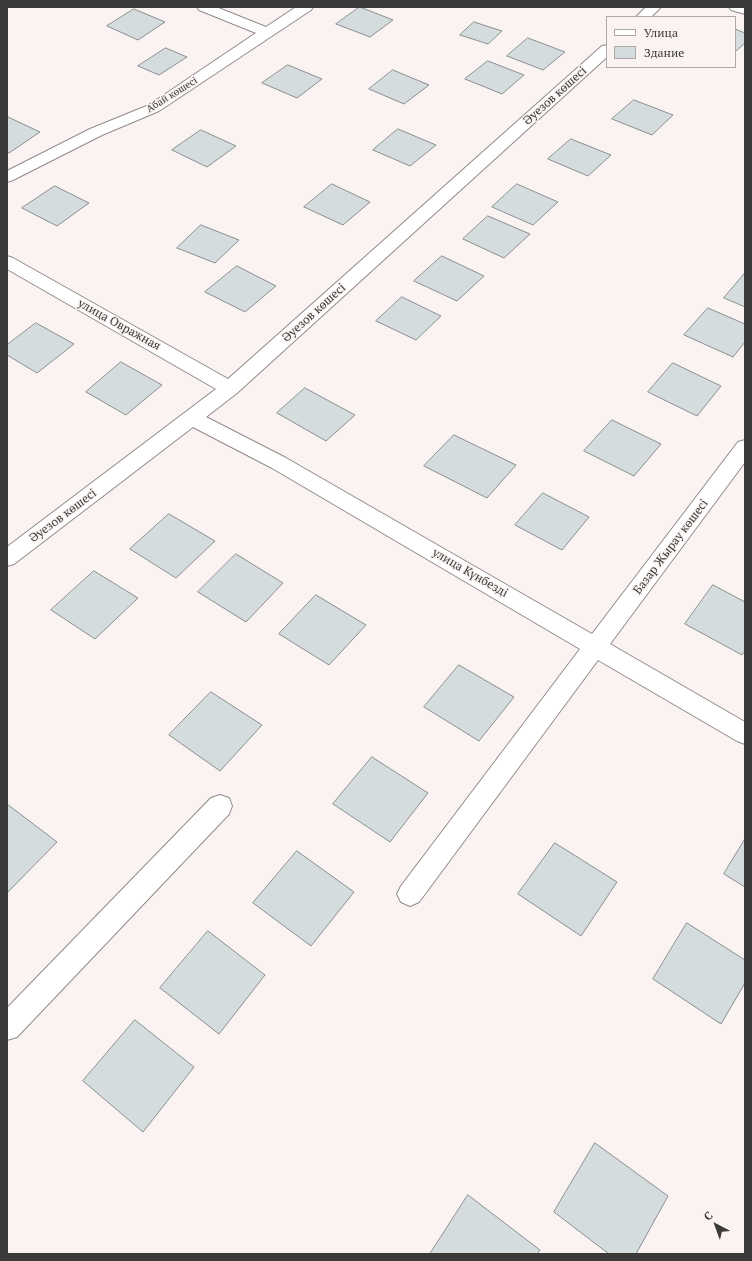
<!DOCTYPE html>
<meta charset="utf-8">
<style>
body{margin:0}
#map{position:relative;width:752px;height:1261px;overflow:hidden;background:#faf3f2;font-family:"PT Serif",serif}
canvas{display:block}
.frame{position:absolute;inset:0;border:8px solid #3c3939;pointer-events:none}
.legend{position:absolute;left:606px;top:16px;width:130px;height:52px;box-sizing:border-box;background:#faf3f2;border:1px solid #aea9a8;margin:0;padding:5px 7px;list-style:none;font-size:12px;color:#3c3939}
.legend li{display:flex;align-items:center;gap:8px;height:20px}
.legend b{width:20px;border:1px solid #aea9a8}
.north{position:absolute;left:696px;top:1205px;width:40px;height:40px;-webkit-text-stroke:3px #faf3f2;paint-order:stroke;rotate:319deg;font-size:11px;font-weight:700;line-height:16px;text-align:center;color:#3c3939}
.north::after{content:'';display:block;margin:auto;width:14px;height:18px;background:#3c3939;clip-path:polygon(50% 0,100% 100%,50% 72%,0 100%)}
</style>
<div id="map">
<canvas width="752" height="1261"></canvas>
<div class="frame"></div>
<ul class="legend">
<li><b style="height:5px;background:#fff"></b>Улица</li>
<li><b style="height:11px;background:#d5dcdd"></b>Здание</li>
</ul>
<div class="north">С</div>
</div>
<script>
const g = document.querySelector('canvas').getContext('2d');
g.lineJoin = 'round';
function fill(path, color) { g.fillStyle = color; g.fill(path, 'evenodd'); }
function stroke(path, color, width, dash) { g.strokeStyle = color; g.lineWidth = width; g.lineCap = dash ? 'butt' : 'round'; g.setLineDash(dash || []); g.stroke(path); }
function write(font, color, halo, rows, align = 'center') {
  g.font = font + ' "PT Serif",serif'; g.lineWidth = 3; g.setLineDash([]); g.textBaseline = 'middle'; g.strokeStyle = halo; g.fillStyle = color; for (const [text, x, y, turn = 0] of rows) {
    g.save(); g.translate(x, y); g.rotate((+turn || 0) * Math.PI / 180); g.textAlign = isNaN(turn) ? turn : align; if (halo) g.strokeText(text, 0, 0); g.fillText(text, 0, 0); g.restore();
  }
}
const building = new Path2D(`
 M360,7L393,20L370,37L336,24Z
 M134,9L165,22L138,40L107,26Z
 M474,22L502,31L488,44L460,35Z
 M735,29L745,33V43L735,52Z
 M528,38L565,52L543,70L507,56Z
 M166,48L187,57L159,75L138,66Z
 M488,61L524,75L502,94L465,79Z
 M288,65L322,79L297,98L262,83Z
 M393,70L429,85L404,104L369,89Z
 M634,100L673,115L652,135L612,119Z
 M7,117H8L40,132L9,153L7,152Z
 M398,129L436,145L410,166L373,150Z
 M201,130L236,146L207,167L172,150Z
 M571,139L611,155L588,176L548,159Z
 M332,184L370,202L343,225L304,207Z
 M517,184L558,202L533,225L492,207Z
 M55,186L89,203L57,226L22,208Z
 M488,216L530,234L504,258L463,239Z
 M201,225L239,240L215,263L177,248Z
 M442,256L484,276L457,301L414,281Z
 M237,266L276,286L245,312L205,292Z
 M745,273V307L724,298Z
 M402,297L441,316L416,340L376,321Z
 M708,308L745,324V342L733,357L684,335Z
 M36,323L74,344L37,373L7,355V345Z
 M121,362L162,385L126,415L86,392Z
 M673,363L721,386L697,416L648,392Z
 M305,388L355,415L326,441L277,413Z
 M612,420L661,444L634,476L584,451Z
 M454,435L516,465L487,498L424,466Z
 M543,493L589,517L562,550L515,525Z
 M169,514L215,541L176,578L130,549Z
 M236,554L283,583L246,622L198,592Z
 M94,571L138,598L95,639L51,610Z
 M713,585L745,602V651L742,655L685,624Z
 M316,595L366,625L329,665L279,634Z
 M459,665L514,697L479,741L424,707Z
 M211,692L262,725L220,771L169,735Z
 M372,757L428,793L390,842L333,804Z
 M7,804L57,842L7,893Z
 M745,839V887L724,874Z
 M555,843L617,882L581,936L518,894Z
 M297,851L354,892L311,946L253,903Z
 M687,923L745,960V983L721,1024L653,979Z
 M208,931L265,975L219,1034L160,988Z
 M135,1020L194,1067L143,1132L83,1081Z
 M595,1143L668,1196L636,1254H609L554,1212Z
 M468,1195L540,1250L537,1254H430Z`);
const minor = new Path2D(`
 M197,7H216L266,27L296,7H313L311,10L159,111L102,135L13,180L7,182V171L90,129L149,105L256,33L199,10Z
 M646,7H661L651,17H636Z
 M729,7H745V14L731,10Z
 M607,45V57L237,393L206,417L286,458L592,634L738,442L745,440V462L610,644L745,722V744L737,741L598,660L419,902L410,906L401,902L397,894L401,886L580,649L272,468L193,427L14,564L7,566V547L216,389L7,269V256L13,258L228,379L602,46Z
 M220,795L229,798L232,806L229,814L17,1037L7,1040V1008L211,798Z`);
const farStreetnames = [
 ["Абай көшесі",172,95,-32]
];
const streetNames = [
 ["Әуезов көшесі",555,96,-42],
 ["Әуезов көшесі",314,313,-42],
 ["улица Овражная",119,325,29],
 ["Әуезов көшесі",63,516,-37],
 ["Базар Жырау көшесі",671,547,-53],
 ["улица Күнбезді",470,573,30]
];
fill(building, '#d5dcdd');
stroke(building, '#898f90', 1);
stroke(minor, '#918b8a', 2);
fill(minor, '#fff');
write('10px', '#3c3939', '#faf3f2', farStreetnames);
write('12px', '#3c3939', '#faf3f2', streetNames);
</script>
